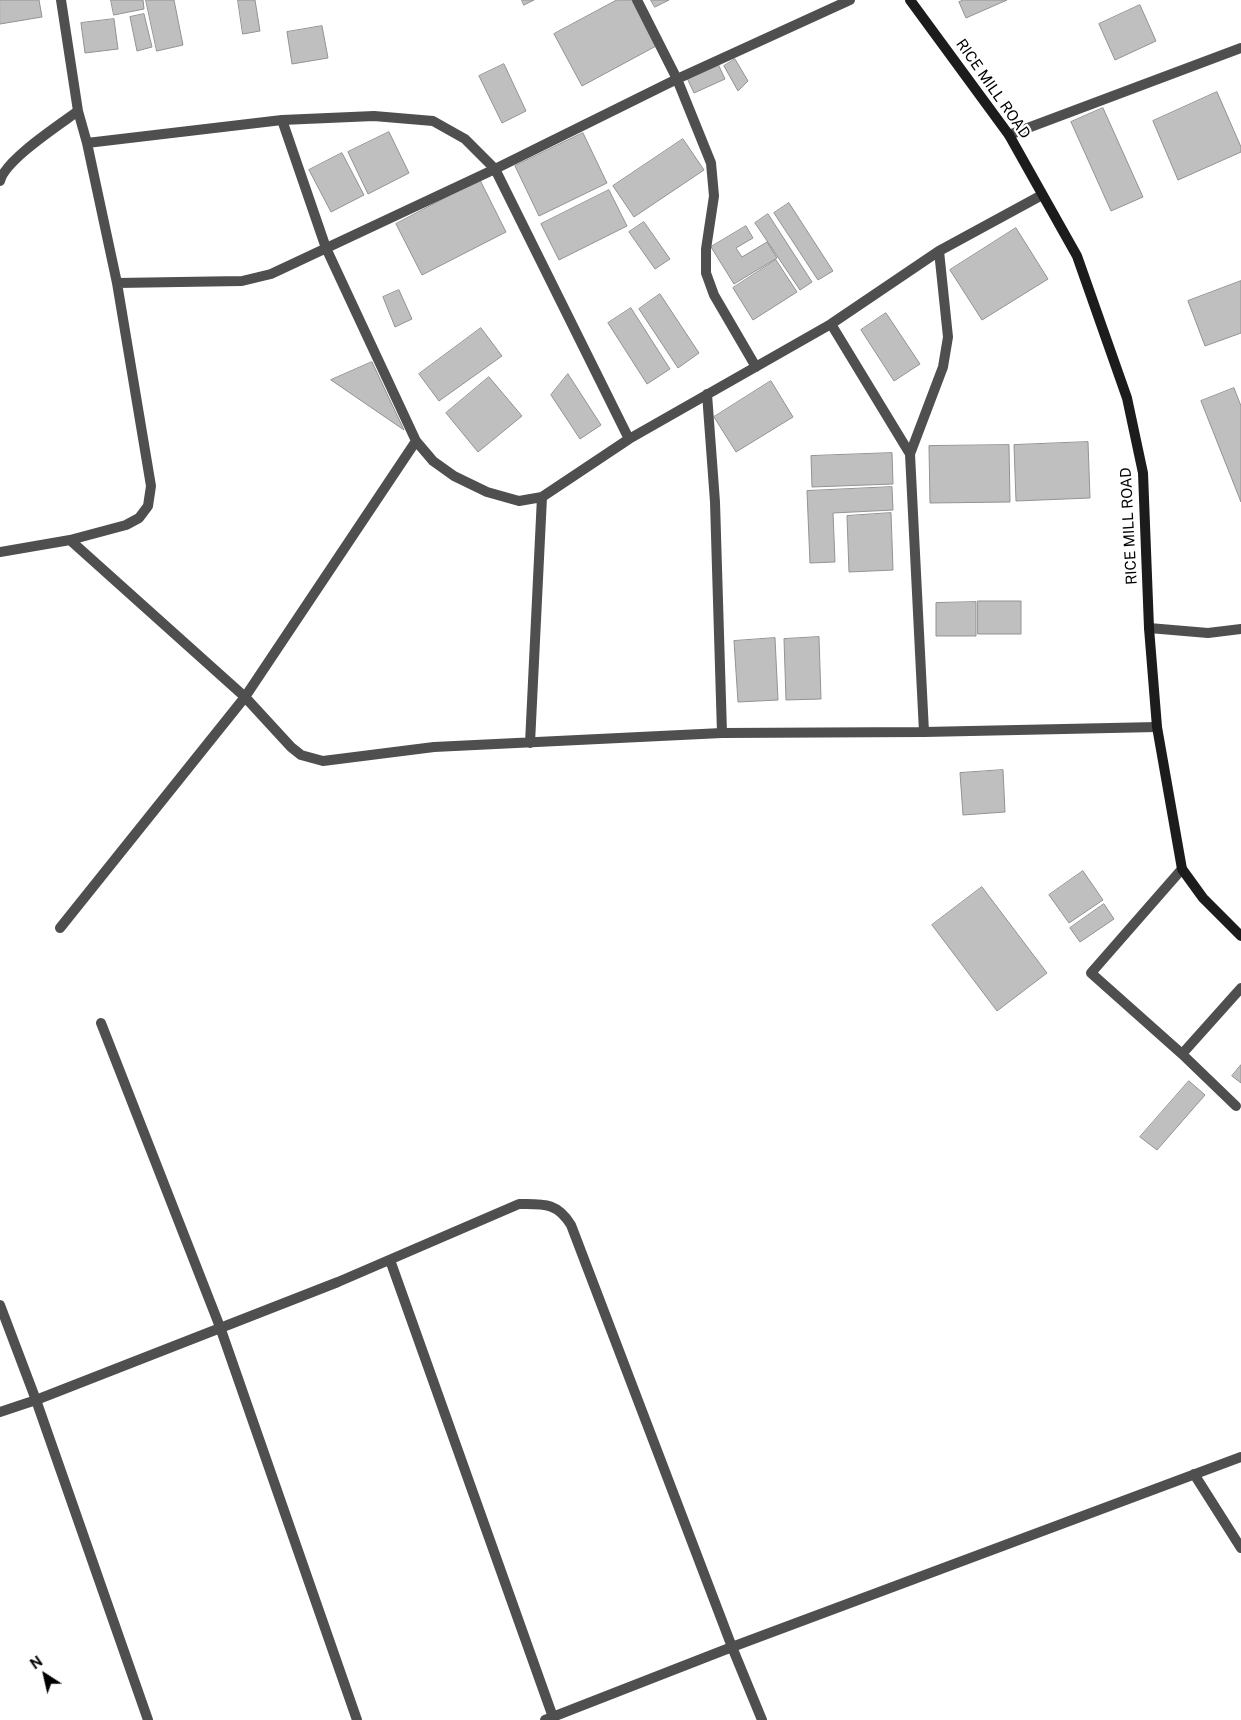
<!DOCTYPE html>
<style>
body{margin:0}
#map{position:relative;width:1241px;height:1720px;overflow:hidden;background:#fff;font-family:"Public Sans",sans-serif}
canvas{display:block}
.north{position:absolute;left:20px;top:1650px;width:50px;height:50px;-webkit-text-stroke:4px #fff;paint-order:stroke;rotate:325deg;font-size:14px;font-weight:700;line-height:20px;text-align:center;color:#000}
.north::after{content:'';display:block;margin:auto;width:18px;height:22px;background:#000;clip-path:polygon(50% 0,100% 100%,50% 72%,0 100%)}
</style>
<div id="map">
<canvas width="1241" height="1720"></canvas>
<div class="north">N</div>
</div>
<script>
const g = document.querySelector('canvas').getContext('2d');
g.lineJoin = 'round';
function fill(path, color) { g.fillStyle = color; g.fill(path, 'evenodd'); }
function stroke(path, color, width, dash) { g.strokeStyle = color; g.lineWidth = width; g.lineCap = dash ? 'butt' : 'round'; g.setLineDash(dash || []); g.stroke(path); }
function write(font, color, halo, rows, align = 'center') {
  g.font = font + ' "Public Sans",sans-serif'; g.lineWidth = 4.5; g.setLineDash([]); g.textBaseline = 'middle'; g.strokeStyle = halo; g.fillStyle = color; for (const [text, x, y, turn = 0] of rows) {
    g.save(); g.translate(x, y); g.rotate((+turn || 0) * Math.PI / 180); g.textAlign = isNaN(turn) ? turn : align; if (halo) g.strokeText(text, 0, 0); g.fillText(text, 0, 0); g.restore();
  }
}
const building = new Path2D(`
 M0,0H39L42,17L0,24Z
 M111,0H143L144,9L114,15Z
 M146,0H174L183,45L157,51Z
 M238,0H255L260,31L243,34Z
 M522,0H534L524,5Z
 M617,0H633L658,45L582,86L554,34Z
 M651,0H669L655,7Z
 M964,0H1007L966,18L959,2Z
 M1140,5L1156,41L1115,60L1099,24Z
 M144,14L152,47L137,51L130,17Z
 M114,19L118,49L85,53L81,23Z
 M322,26L328,58L292,64L287,32Z
 M735,59L748,81L738,91L724,66Z
 M504,64L526,111L502,123L479,76Z
 M718,64L725,79L694,93L687,78Z
 M1217,92L1241,147V152L1178,180L1153,121Z
 M1103,108L1143,197L1111,211L1071,122Z
 M389,132L409,173L368,194L348,152Z
 M583,133L607,183L539,216L515,166Z
 M683,139L704,170L634,217L613,186Z
 M342,153L364,195L331,212L309,170Z
 M480,180L506,232L422,275L396,224Z
 M609,190L627,226L559,260L541,224Z
 M789,203L833,271L818,280L774,213Z
 M768,214L812,282L800,290L755,223Z
 M644,222L670,259L655,269L629,232Z
 M746,226L753,238L736,248L742,257L767,242L777,258L734,284L711,247Z
 M1016,228L1048,279L982,320L950,270Z
 M776,260L797,292L753,320L733,288Z
 M1241,281V333L1205,346L1188,301Z
 M399,290L412,319L395,327L383,297Z
 M660,294L699,353L678,368L639,309Z
 M631,308L670,369L647,384L608,323Z
 M886,313L920,364L894,381L861,330Z
 M481,328L502,356L439,401L419,374Z
 M372,362L404,430L331,380Z
 M568,374L601,425L580,439L551,395Z
 M489,377L522,416L478,452L446,413Z
 M771,381L793,417L736,452L714,417Z
 M1234,388L1241,406V502L1201,401Z
 M1088,442L1090,498L1016,501L1014,445Z
 M1009,445L1010,502L930,503L929,446Z
 M892,453L893,484L812,487L811,456Z
 M892,487L893,510L833,513L835,562L810,563L807,491Z
 M891,513L893,570L849,572L847,516Z
 M978,601H1021V634H978Z
 M976,602V636H936V603Z
 M819,637L821,699L786,700L784,639Z
 M775,638L778,700L738,702L734,641Z
 M1003,770L1005,812L963,815L960,773Z
 M1083,871L1103,900L1069,923L1049,895Z
 M982,887L1047,973L997,1011L932,925Z
 M1104,904L1114,919L1080,942L1070,928Z
 M1241,1065V1083L1232,1076Z
 M1189,1081L1205,1095L1157,1150L1140,1137Z`);
const minor = new Path2D(`
 M637,0L677,79L711,163L714,196L706,249V273L714,295L756,367
 M282,120L326,248L416,441L433,461L454,476L487,492L519,501L542,497
 M1009,135L1241,48
 M87,143L282,120L374,116L433,121L465,139L495,169L629,439
 M0,181C5,160 59,125 78,111
 M117,283L242,281L271,274L495,169L677,79L850,0
 M831,324L910,454L924,732
 M707,394L715,502L722,733
 M910,454L943,367L948,337L939,251
 M70,540L245,697L291,747L301,755L323,761L434,747L722,733L924,732L1157,727
 M0,552L70,540L126,525L139,518L148,506L151,486L117,283L87,143L78,111L61,0
 M1149,628L1208,633L1241,629
 M530,743L542,497L629,439L831,324L939,251L1042,195
 M1182,869L1091,973L1182,1054L1236,1106
 M60,928L245,697L416,441
 M101,1023L220,1327L357,1720
 M1182,1054L1241,988
 M390,1260L554,1720
 M0,1305L36,1400L148,1720
 M0,1412L36,1400L338,1282L519,1204C543,1204 557,1202 571,1225L732,1647L762,1720
 M1194,1474L1241,1548
 M545,1720L732,1647L1241,1457`);
const secondary = new Path2D(`
 M910,0L1009,135L1077,256L1127,398L1143,473L1149,628L1157,727L1182,869L1203,898L1241,936`);
const streetNames = [
 ["RICE MILL ROAD",993,89,55],
 ["RICE MILL ROAD",1129,526,-93]
];
fill(building, '#bfbfbf');
stroke(building, '#939393', 1);
stroke(minor, '#4f4f4f', 10);
stroke(secondary, '#1c1c1c', 10);
write('15px', '#000', '#fff', streetNames);
</script>
